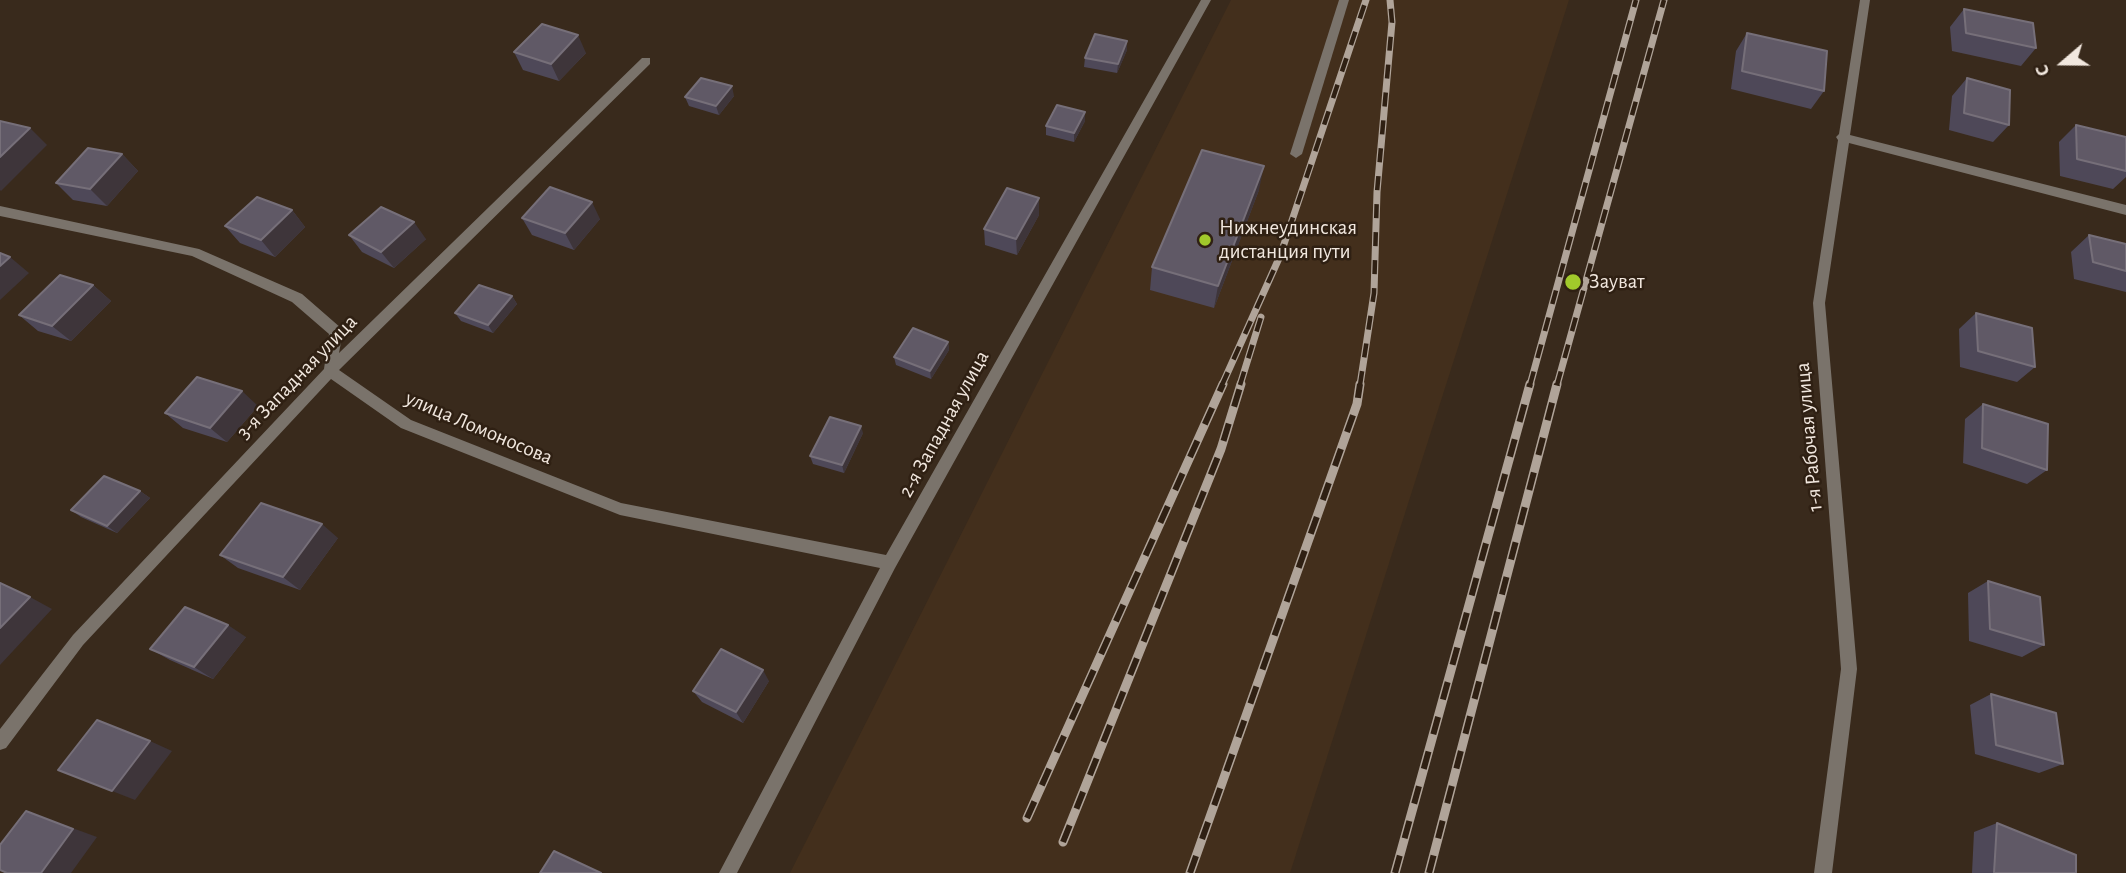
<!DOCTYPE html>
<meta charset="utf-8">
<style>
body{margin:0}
#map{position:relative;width:2126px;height:873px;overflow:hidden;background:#392a1c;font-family:"Alegreya Sans",sans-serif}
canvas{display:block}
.north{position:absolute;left:2028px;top:28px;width:70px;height:70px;-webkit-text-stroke:5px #2f2013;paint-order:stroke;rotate:250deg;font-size:19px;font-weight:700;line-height:28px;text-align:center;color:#f1e7de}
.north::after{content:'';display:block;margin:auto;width:24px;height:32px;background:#f1e7de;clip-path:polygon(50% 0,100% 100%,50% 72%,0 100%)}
</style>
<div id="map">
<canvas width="2126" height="873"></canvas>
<div class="north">С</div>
</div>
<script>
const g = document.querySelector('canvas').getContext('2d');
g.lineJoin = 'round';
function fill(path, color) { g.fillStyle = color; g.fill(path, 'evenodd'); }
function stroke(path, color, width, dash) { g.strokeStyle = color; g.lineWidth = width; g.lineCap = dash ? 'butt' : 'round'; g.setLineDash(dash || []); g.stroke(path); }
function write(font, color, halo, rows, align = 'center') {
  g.font = font + ' "Alegreya Sans",sans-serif'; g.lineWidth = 5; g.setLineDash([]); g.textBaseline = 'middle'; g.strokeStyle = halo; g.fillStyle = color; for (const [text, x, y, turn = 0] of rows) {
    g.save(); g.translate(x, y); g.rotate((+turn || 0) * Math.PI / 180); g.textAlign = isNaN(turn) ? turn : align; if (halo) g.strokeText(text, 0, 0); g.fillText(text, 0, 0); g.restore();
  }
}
const built = new Path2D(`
 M1231,0H1569L1290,873H790Z`);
const lane = new Path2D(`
 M1339,0H1349L1302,154L1296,158L1290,154Z`);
const street = new Path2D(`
 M1201,0H1211L895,568L737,873H719L880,568L620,515L401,428L331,379L83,645L6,748L0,750V729L73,635L324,369L329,334L292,302L192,256L0,216V206L199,249L302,294L341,328L343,332L339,353L642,58H650V64L339,370L411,420L621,503L886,555Z
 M1860,0H1870L1850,135L2126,205V215L1849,143L1825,303L1857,669L1832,873H1814L1841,669L1813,303L1838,140L1836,137L1839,134Z`);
const railFar1 = new Path2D(`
 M1222,385L1280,256L1366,0
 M1240,385L1261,317
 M1360,385L1374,293L1377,192L1392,22L1390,0
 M1530,385L1636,0
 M1557,385L1664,0`);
const rail = new Path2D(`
 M1027,818L1223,384
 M1063,842L1221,449L1241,384
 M1190,873L1357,404L1360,384
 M1395,873L1530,384
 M1429,873L1557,384`);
const wall = new Path2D(`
 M1964,9L2036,48L2021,66L1952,51L1950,27Z
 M1747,33L1824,91L1811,109L1731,89L1736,51Z
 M1127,50L1117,73L1084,67L1085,58Z
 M514,52L586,53L559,81L523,70Z
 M1967,78L2009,125L1993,142L1949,130L1952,96Z
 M734,96L719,115L689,106L685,97Z
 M1085,121L1074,142L1046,135V126Z
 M2076,125L2126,137V177L2113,189L2060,176L2059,142Z
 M122,154L138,171L107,206L73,200L56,183Z
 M1259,190L1214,308L1150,290L1152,267Z
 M292,210L305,227L275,257L240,243L225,226Z
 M1039,215L1017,255L985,245L984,229Z
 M522,218L600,219L574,250L532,235Z
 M349,235L426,239L394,268L362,252Z
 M2089,235L2126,244V292L2074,279L2071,252Z
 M93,285L111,301L71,341L38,331L19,315Z
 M512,296L517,304L493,333L461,321L455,313Z
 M1976,313L2035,367L2017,382L1960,367L1959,329Z
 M948,342L949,350L931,379L896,365L894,357Z
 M1983,404L2047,470L2027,484L1963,463L1965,419Z
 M258,406L227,442L183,428L165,413Z
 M863,433L844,473L813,464L810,456Z
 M140,491L150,498L117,533L81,517L71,510Z
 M338,538L300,590L238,568L220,555Z
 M1988,581L2044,645L2022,657L1969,641L1968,593Z
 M246,637L213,679L170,660L150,649Z
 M769,681L743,723L702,702L693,691Z
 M1991,694L2063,764L2039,773L1975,754L1970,705Z
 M1997,823L2076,873H1972L1974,832Z`);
const shadedWall = new Path2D(`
 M578,35L586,53L559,81L551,64Z
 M1127,41V50L1117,73L1118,64Z
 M732,86L734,96L719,115L716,106Z
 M1085,112V121L1074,142V133Z
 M30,128L47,145L1,191L0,190V157Z
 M122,154L138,171L107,206L90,189Z
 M1264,166L1259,190L1214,308L1218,286Z
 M1039,198V215L1017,255L1016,239Z
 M592,202L600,219L574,250L565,233Z
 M292,210L305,227L275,257L261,240Z
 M414,222L426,239L394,268L381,252Z
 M10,257L29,273L0,300V266Z
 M93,285L111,301L71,341L52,326Z
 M512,296L517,304L493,333L488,325Z
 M948,342L949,350L931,379L930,371Z
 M242,391L258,406L227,442L210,428Z
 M861,426L863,433L844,473L842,465Z
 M140,491L150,498L117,533L107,526Z
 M322,524L338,538L300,590L283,577Z
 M30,597L52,609L0,665V628Z
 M228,625L246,637L213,679L194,667Z
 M763,670L769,681L743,723L736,712Z
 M150,741L172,751L135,800L112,791Z
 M26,811L97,837L71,873H41Z`);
const building = new Path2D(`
 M1964,9L2033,23L2036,48L1966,33Z
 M542,24L578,35L551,64L514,52Z
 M1747,33L1827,51L1824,91L1742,71Z
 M1095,34L1127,41L1118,64L1085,58Z
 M701,78L732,86L716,106L685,97Z
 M1967,78L2010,90L2009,125L1964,113Z
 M1057,105L1085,112L1074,133L1046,126Z
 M0,121L30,128L0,157Z
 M2076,125L2126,137V171L2077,159Z
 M88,148L122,154L90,189L56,183Z
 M1202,150L1264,166L1218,286L1152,267Z
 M550,187L592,202L565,233L522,218Z
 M1007,188L1039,198L1016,239L984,229Z
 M257,197L292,210L261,240L225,226Z
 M381,207L414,222L381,252L349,235Z
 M2089,235L2126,244V271L2093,262Z
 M0,253L10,257L0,266Z
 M60,275L93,285L52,326L19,315Z
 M479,285L512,296L488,325L455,313Z
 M1976,313L2032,328L2035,367L1978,351Z
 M913,328L948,342L930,371L894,357Z
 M197,377L242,391L210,428L165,413Z
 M1983,404L2048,424L2047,470L1982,448Z
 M830,417L861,426L842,465L810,456Z
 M104,476L140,491L107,526L71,510Z
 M261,503L322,524L283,577L220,555Z
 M1988,581L2040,597L2044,645L1990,629Z
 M0,583L30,597L0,628Z
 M185,607L228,625L194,667L150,649Z
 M721,649L763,670L736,712L693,691Z
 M1991,694L2056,713L2063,764L1996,745Z
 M97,720L150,741L112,791L58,770Z
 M26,811L73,829L41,873H7L0,870V845Z
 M1997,823L2076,855V873H1994Z
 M554,851L601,873H540Z`);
const markers = [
 [1205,240,7,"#a1c92b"],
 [1573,282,9,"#a1c92b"]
];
const poiNames = [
 ["Нижнеудинская",1219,228],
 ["дистанция пути",1219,252],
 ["Зауват",1589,282]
];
const streetNames = [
 ["3-я Западная улица",297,377,-46],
 ["2-я Западная улица",944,424,-61],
 ["улица Ломоносова",479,428,23],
 ["1-я Рабочая улица",1809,437,-95]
];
fill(built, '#432f1c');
fill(lane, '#7a736b');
fill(street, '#7a736b');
stroke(railFar1, '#b0a499', 7);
stroke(rail, '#b0a499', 9);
stroke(railFar1, '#2f2013', 4.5, [14]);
stroke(rail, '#2f2013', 6, [18]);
fill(wall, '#4e4858');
fill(shadedWall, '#3e353a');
fill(building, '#605966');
stroke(building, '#766f79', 2);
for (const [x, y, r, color] of markers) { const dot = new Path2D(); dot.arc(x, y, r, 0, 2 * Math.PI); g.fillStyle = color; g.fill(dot); stroke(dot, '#2f2013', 2.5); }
write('21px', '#f1e7de', '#2f2013', poiNames, 'left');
write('21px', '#f1e7de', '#2f2013', streetNames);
</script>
